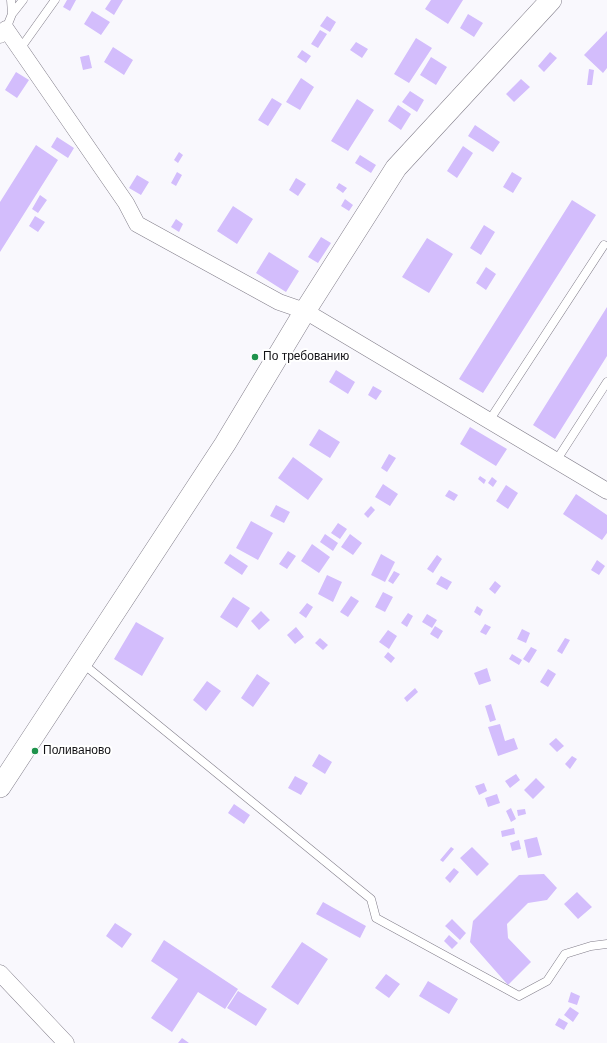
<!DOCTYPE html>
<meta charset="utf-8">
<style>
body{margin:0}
canvas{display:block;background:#f9f8fd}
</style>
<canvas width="607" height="1043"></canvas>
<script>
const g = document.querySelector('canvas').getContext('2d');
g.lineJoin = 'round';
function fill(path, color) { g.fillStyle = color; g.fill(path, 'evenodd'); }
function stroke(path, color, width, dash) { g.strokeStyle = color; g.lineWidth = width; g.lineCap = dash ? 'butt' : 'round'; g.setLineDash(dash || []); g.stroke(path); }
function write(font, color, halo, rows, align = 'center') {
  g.font = font + ' Arial,sans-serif'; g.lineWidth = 4; g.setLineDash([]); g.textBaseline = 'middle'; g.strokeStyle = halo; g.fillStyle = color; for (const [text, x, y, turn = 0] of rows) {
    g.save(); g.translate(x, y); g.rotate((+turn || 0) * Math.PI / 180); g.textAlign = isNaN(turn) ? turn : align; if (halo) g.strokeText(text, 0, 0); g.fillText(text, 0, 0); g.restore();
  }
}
const building = new Path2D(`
 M67,0H76L70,11L63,7Z
 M111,0H123L114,15L105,9Z
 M431,0H463L448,24L425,9Z
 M92,11L110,22L101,35L84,24Z
 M468,14L483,23L474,37L460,28Z
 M327,16L336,22L330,32L320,26Z
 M320,30L327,34L318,48L311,44Z
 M607,31V68L603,73L584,55Z
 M416,38L432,48L409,83L394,74Z
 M356,42L368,49L362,58L350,50Z
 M113,47L133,60L124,75L104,62Z
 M302,50L311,56L306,63L297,57Z
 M550,52L557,58L544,72L538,66Z
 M89,55L92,68L83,70L80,57Z
 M431,57L447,67L436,85L420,75Z
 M589,69L594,70L592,85H587Z
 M16,72L29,80L17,98L5,90Z
 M301,78L314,87L300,110L286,102Z
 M521,79L530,87L514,102L506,94Z
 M410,91L424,100L417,112L402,102Z
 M272,98L282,104L268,126L258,120Z
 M357,99L374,110L348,151L331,141Z
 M398,105L411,114L401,130L388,121Z
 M475,125L500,142L493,152L468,136Z
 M57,137L74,148L68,158L51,147Z
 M36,145L58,160L0,252V202Z
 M463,146L473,153L457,178L447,171Z
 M179,152L183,155L178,163L174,160Z
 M360,155L376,165L371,173L355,163Z
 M177,172L182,175L176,186L171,183Z
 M512,172L522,178L513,193L503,187Z
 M137,175L149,182L141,195L129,188Z
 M296,178L306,184L298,196L289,190Z
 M339,183L347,188L343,193L336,188Z
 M40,195L47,200L38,213L32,209Z
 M345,199L353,205L349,211L341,206Z
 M572,200L596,215L483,393L459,379Z
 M233,206L253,219L237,244L217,231Z
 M35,216L45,222L38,232L29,226Z
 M176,219L183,224L179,232L171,227Z
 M484,225L495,232L481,255L470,248Z
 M321,237L331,243L318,263L308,257Z
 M427,238L453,254L429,293L402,277Z
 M269,252L299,271L286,292L256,273Z
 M486,267L496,274L486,290L476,283Z
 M607,307V356L555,439L533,425Z
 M336,370L355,382L348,394L329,382Z
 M373,386L382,391L376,400L368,395Z
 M470,427L507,449L496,466L460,444Z
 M319,429L340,442L330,458L309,445Z
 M389,454L396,458L387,472L381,468Z
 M293,457L323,479L308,500L278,478Z
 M480,476L486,480L484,484L478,479Z
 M492,477L497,481L493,487L488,483Z
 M383,484L398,494L390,506L375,497Z
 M506,485L518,493L508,509L496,501Z
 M449,490L458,495L454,501L445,496Z
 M576,494L607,515V533L602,540L563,514Z
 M276,505L290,512L284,523L270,516Z
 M371,506L375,510L368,518L364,514Z
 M251,521L273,533L258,560L236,548Z
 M338,523L347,529L340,539L331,533Z
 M325,534L338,543L333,551L320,542Z
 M350,534L362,543L353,555L341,547Z
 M312,544L330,557L319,573L301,561Z
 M288,551L296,556L287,569L279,564Z
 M230,554L248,566L242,575L224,563Z
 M381,554L395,562L385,582L371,575Z
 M437,555L442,559L433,573L427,569Z
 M597,560L605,566L599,575L591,570Z
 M394,571L400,574L393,584L388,581Z
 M327,575L342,582L333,602L318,594Z
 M441,576L452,582L447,590L436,584Z
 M495,581L501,586L495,594L489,589Z
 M383,592L393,597L385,612L375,607Z
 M351,596L359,601L348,617L340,612Z
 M233,597L250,608L237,628L220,617Z
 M307,603L313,607L306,618L299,613Z
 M477,606L483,610L480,616L474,612Z
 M261,611L270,620L259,630L251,621Z
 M408,613L413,616L407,627L401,623Z
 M427,614L437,620L432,628L422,622Z
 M136,622L164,638L142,676L114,659Z
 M485,624L491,627L486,635L480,632Z
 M435,626L443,631L438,639L430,634Z
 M296,627L304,637L295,644L287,635Z
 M522,629L530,633L526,643L517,639Z
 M388,630L397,636L389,649L379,642Z
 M320,638L328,645L323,650L315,643Z
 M565,638L570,640L562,654L557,651Z
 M531,647L537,650L529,663L523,659Z
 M388,652L395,658L391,663L384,657Z
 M512,654L522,660L519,665L509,659Z
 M487,668L491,681L479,685L474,673Z
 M548,669L556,674L548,687L540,682Z
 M257,674L270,683L253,707L241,698Z
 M207,681L221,691L206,711L193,700Z
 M415,688L418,692L407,702L404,698Z
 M491,704L496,720L490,722L485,706Z
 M500,724L505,741L514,738L518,749L498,756L488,727Z
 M556,738L564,746L557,752L549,744Z
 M319,754L332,762L325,774L312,766Z
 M572,756L577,759L570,769L565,764Z
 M516,774L520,780L510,788L505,781Z
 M295,776L308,783L301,795L288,788Z
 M536,778L545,787L533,799L524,790Z
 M484,783L487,791L479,795L475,786Z
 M497,794L500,803L488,807L485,798Z
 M234,804L250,815L244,824L228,813Z
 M511,808L516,819L511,822L506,811Z
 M525,809L526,814L518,816L517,810Z
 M514,828L515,834L502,837L501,831Z
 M537,837L542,855L528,858L524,840Z
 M519,840L521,849L512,851L510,843Z
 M451,847L454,849L443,862L440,860Z
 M472,847L489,864L477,876L460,858Z
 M454,868L459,872L450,883L445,878Z
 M544,874L557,888L547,900L528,903L507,924L508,938L531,962L508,985L470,942L473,921L519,875Z
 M577,892L592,907L578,919L564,904Z
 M323,902L366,926L360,938L316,914Z
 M452,919L466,933L460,940L445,926Z
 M115,923L132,934L122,948L106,936Z
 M449,935L458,943L452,949L444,941Z
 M164,940L238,989L225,1009L198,992L172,1032L151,1018L178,979L151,961Z
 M302,942L328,959L298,1005L271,987Z
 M386,974L400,984L389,998L375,988Z
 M428,981L458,999L449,1014L419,996Z
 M238,991L267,1009L256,1026L227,1008Z
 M571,992L580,996L577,1005L568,1002Z
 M570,1007L579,1013L573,1022L564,1015Z
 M559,1018L568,1023L564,1030L555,1025Z
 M182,1038L189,1043H178Z`);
const service = new Path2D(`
 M12,14L23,0
 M6,29L12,14L11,0
 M20,49L55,0
 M489,421L604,245
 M556,461L607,382
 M82,663L371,899L376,918L519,996L547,981L565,954L591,946L607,944`);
const minor = new Path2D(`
 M0,35L6,29L126,203L137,224L279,302L305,311L607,491
 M0,973L66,1043`);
const tertiary = new Path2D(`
 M0,787L225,444L305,311L396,168L551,0`);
const markers = [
 [255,357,4,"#1e924c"],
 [35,751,4,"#1e924c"]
];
const poiNames = [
 ["По требованию",263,357],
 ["Поливаново",43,751]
];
fill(building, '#d3bdfc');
stroke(service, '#827e8a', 9);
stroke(minor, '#827e8a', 17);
stroke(tertiary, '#827e8a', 22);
stroke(service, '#fff', 8);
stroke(minor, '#fff', 16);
stroke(tertiary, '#fff', 21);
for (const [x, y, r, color] of markers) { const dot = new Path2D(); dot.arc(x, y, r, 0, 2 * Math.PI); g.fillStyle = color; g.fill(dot); stroke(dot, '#fff', 1.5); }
write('12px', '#121115', '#fff', poiNames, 'left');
</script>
